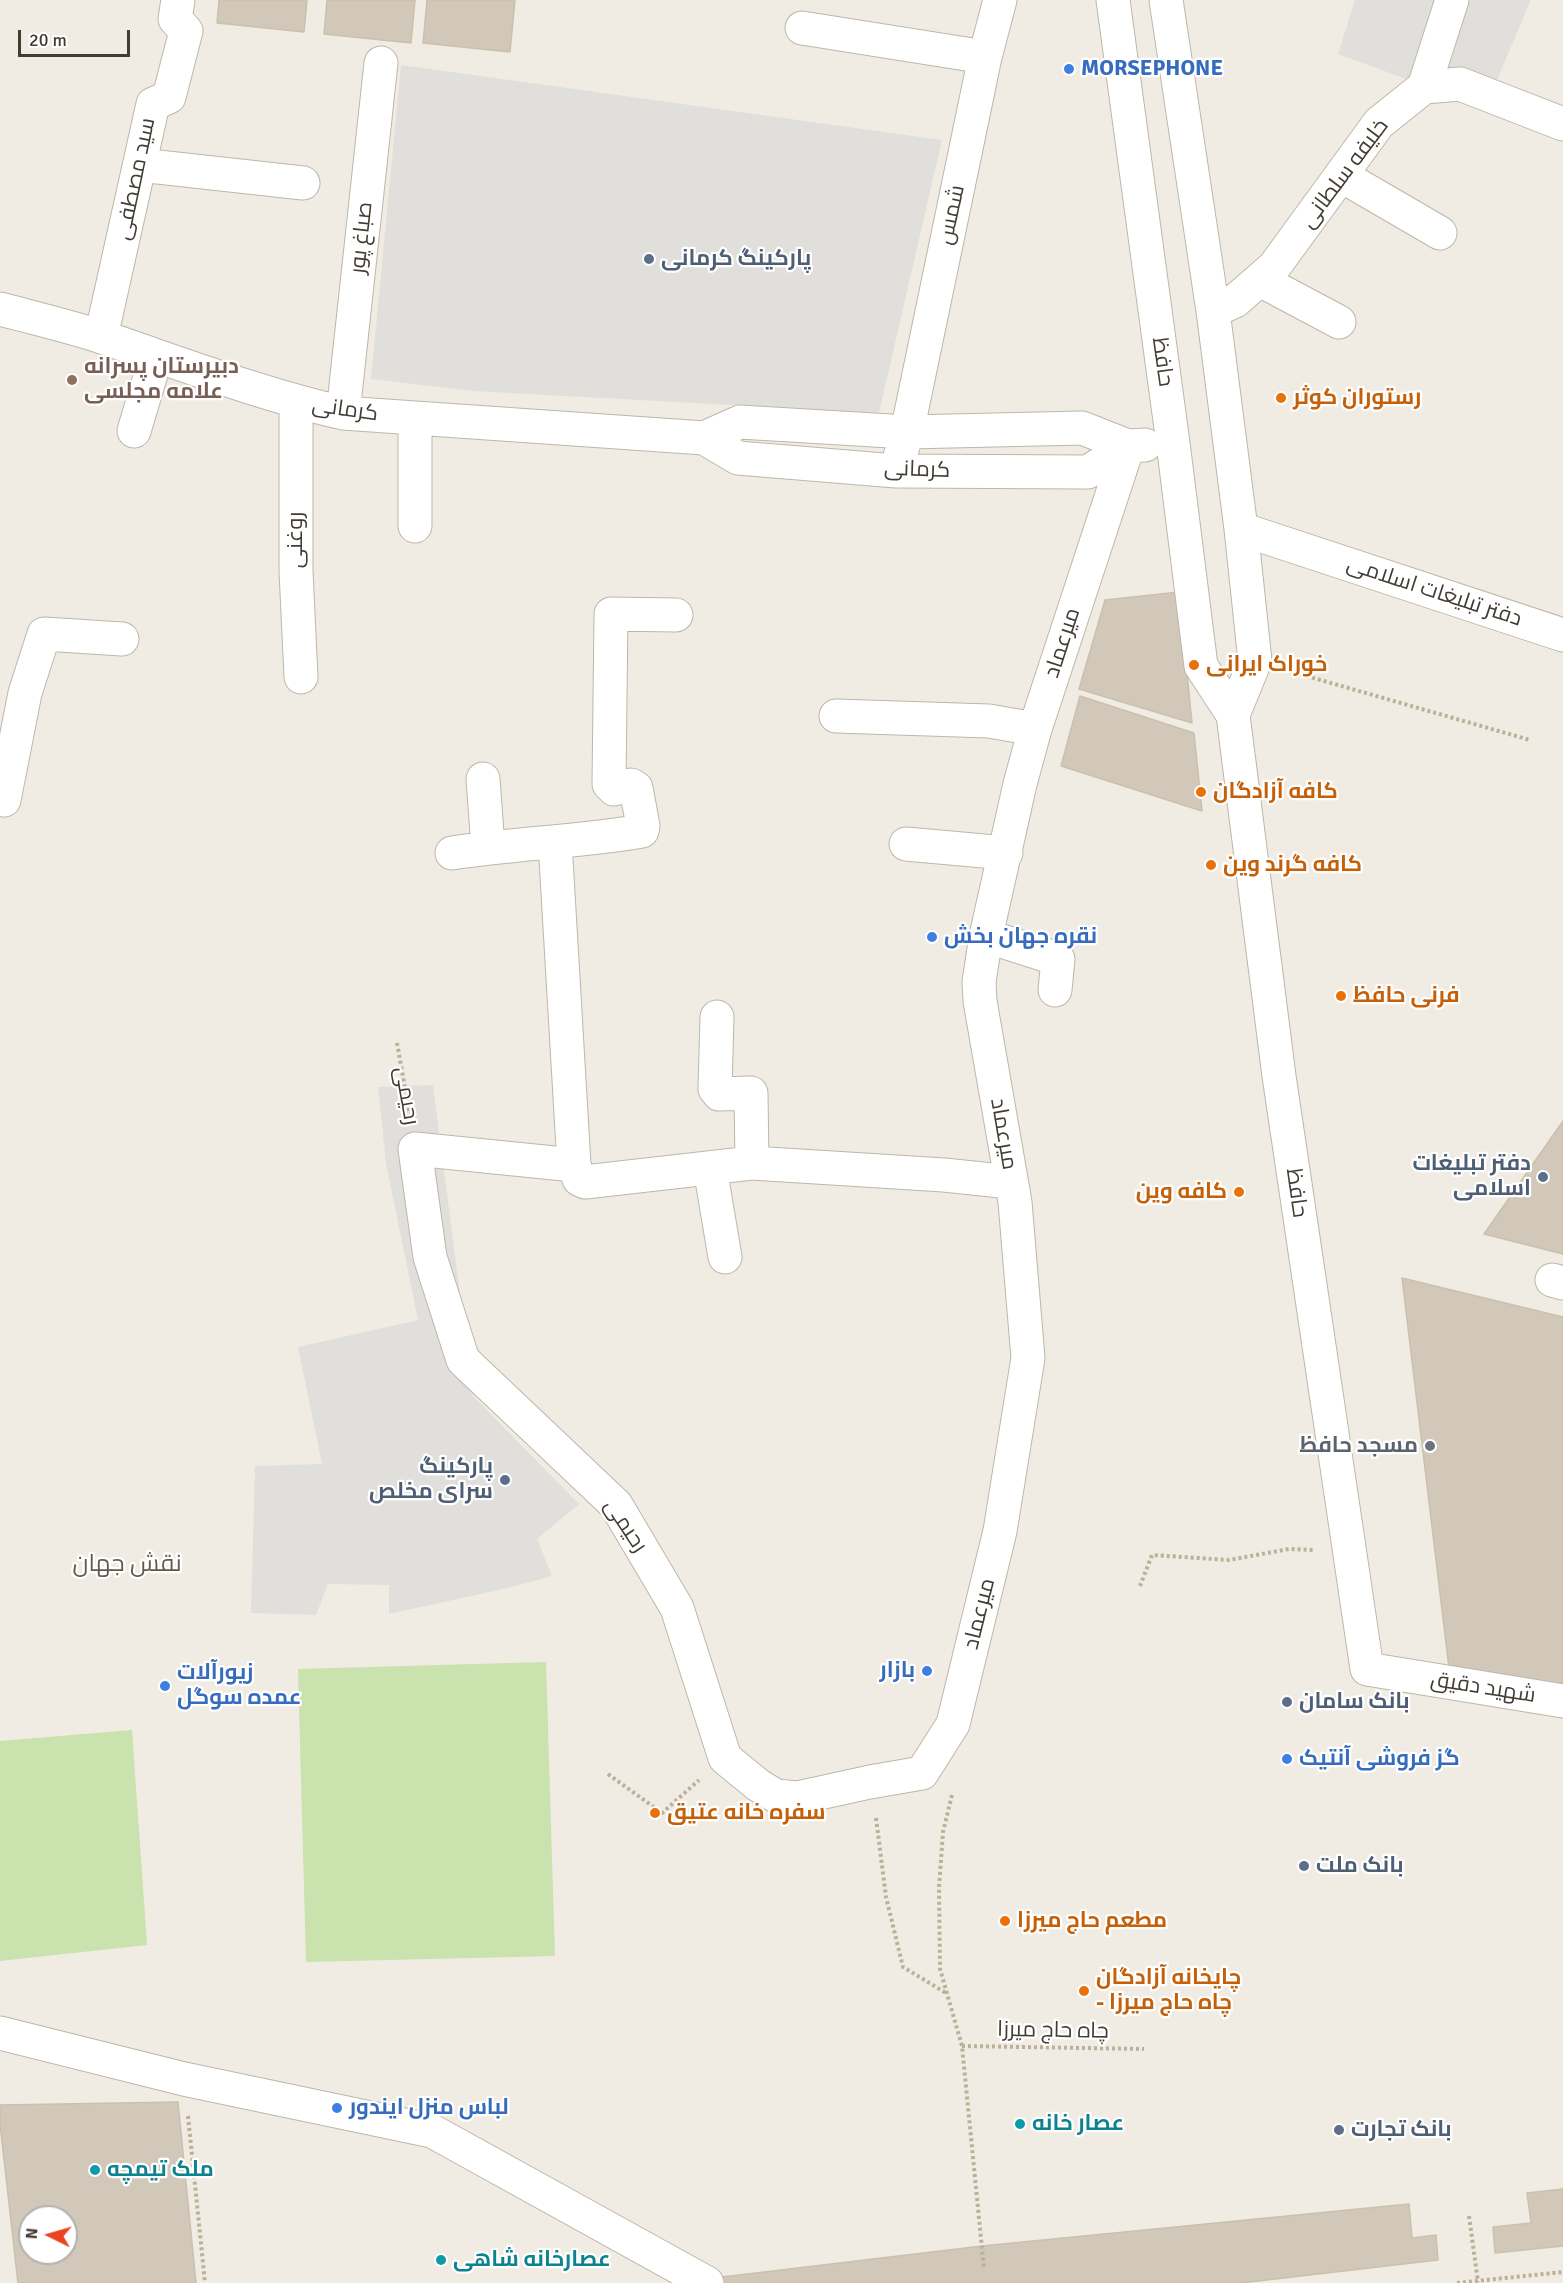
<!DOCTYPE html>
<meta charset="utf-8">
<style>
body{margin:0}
#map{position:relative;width:1563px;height:2283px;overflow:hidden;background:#f0ece3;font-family:Signika,sans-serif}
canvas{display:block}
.north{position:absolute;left:18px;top:2205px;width:60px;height:60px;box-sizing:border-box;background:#fff;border:2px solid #b3b1ae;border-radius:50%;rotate:275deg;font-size:16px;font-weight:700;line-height:24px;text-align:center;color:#413c34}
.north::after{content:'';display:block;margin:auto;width:21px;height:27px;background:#ea4420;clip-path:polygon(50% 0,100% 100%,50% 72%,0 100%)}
.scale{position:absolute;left:18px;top:30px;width:112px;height:27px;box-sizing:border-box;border:3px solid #413c34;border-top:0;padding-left:8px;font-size:18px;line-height:21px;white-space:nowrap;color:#413c34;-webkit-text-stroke:4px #fff;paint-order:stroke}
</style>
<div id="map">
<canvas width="1563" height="2283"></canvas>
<div class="north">N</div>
<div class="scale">20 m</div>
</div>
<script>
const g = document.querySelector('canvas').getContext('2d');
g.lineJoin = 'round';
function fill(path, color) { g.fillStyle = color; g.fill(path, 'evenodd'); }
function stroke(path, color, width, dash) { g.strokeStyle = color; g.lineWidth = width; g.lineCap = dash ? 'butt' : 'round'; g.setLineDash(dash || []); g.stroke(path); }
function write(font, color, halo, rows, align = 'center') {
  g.font = font + ' Signika,Cairo,sans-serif'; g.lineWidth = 4.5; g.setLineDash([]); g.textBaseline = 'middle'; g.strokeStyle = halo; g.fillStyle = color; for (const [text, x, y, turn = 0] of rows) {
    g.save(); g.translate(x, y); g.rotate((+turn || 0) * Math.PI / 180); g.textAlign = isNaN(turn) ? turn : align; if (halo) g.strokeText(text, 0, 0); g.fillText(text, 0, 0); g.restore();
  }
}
const green = new Path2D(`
 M546,1662L555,1956L306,1962L298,1669Z
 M132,1730L147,1945L0,1961V1741Z`);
const parking = new Path2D(`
 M1355,0H1531L1485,108L1338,54Z
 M401,65L942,140L879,413L473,391L371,379Z
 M433,1085L473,1396L579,1504L537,1539L552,1576L508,1588L389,1614V1585L328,1584L316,1615L251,1613L255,1466L322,1464L298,1347L418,1320L386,1163L378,1087Z`);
const building = new Path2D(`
 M219,0H307L304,32L217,23Z
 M327,0H415L411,43L324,34Z
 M427,0H515L510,52L423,43Z
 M1179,592L1192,723L1079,689L1105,600Z
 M1080,696L1194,733L1202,811L1061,766Z
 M1563,1121V1254L1484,1234Z
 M1402,1278L1563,1317V1688L1449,1668Z
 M178,2102L196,2283H18L0,2124V2105ZM30,2217H66V2253H30Z
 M1563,2189V2246L1495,2253L1493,2227L1531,2223L1527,2193Z
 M1409,2204L1412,2238L1436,2235L1438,2260L1241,2283H697V2280L982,2246Z`);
const path = new Path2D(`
 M1289,671L1530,740
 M397,1043L410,1116
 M1140,1586L1152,1555L1229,1560L1289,1549L1313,1550
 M608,1774L662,1813L699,1780
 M952,1795L943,1832L939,1887L940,1969L962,2046L984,2269
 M876,1818L886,1897L903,1967L946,1993
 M962,2046L1144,2049
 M188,2116L205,2283
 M1469,2216L1478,2282
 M1457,2283L1563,2272`);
const minor = new Path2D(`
 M1113,0L1173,443L1201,666L1233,715L1279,1076L1367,1669L1563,1701
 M1166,0L1213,311L1241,529L1255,661L1233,715
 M802,28L985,57
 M1424,87L1452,0
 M140,165L303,183
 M1342,176L1440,233
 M1260,280L1339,322
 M0,309C34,318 68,326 102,337C182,364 260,394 343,413L704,438L738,458L896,471L1088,472L1128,446
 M1213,311L1235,301L1274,267L1379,123L1424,87L1460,84L1563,124
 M101,337L153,104L169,97L186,31L175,19L178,0
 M296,403V571L301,677
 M343,413L381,63
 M415,419V526
 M134,431L156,357
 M704,438L740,422L907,432L1082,428L1128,446L1145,445
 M896,471L907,432L985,57L1000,0
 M1241,529L1563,635
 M836,716L989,721L1035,729
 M483,779L488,847
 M4,800L25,693L44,634L122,639
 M555,842L574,1165L579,1179L585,1182L752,1163L944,1175L1011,1182
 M906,844L1006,853
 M452,853C515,843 579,842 642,831L643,826L636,788L631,785L614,789L609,784L611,614L676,615
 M986,936L1058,959L1055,990
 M717,1017L715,1089L719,1094L751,1093L752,1163
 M574,1165L415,1149L430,1257L463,1360L616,1505L677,1608L725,1758L758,1785L776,1796L797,1798L870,1782L922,1773L953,1724L1000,1531L1028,1358L1015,1202L980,1001L979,982L986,936L1020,784L1035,729L1128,446
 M710,1168L725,1257
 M1552,1280L1563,1283
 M0,2033L184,2079L432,2131L707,2283`);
const markers = [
 [1069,69,6,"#3f7fe0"],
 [649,259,6,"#5c6f8a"],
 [72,380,6,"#8d6e63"],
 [1281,398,6,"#e8710a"],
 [1194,665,6,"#e8710a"],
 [1201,792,6,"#e8710a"],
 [1211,865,6,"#e8710a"],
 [932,937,6,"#3f7fe0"],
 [1341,996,6,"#e8710a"],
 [1543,1177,6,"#5c6f8a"],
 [1239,1192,6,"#e8710a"],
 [1430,1446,6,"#6b7280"],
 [505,1480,6,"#5c6f8a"],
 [927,1671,6,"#3f7fe0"],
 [165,1686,6,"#3f7fe0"],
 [1287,1702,6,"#5c6f8a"],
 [1287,1759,6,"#3f7fe0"],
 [655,1813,6,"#e8710a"],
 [1304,1866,6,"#5c6f8a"],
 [1005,1921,6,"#e8710a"],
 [1084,1991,6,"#e8710a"],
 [337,2108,6,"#3f7fe0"],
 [1020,2124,6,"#0f9aa8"],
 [1339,2130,6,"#5c6f8a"],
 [95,2170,6,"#0f9aa8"],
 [441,2260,6,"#0f9aa8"]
];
const shopNames = [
 ["MORSEPHONE",1081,69],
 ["نقره جهان بخش",944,937],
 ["بازار",915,1671,"right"],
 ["زیورآلات",177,1673],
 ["عمده سوگل",177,1698],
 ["گز فروشی آنتیک",1299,1759],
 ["لباس منزل ایندور",349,2108]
];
const streetNames = [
 ["خلیفه سلطانی",1345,174,-53],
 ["سید مصطفی",136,179,-78],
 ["شمس",952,215,-78],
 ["صباغ پور",362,238,-84],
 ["حافظ",1162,362,82],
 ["کرمانی",345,410,8],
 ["کرمانی",917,470,2],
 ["روغنی",296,540,-90],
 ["دفتر تبلیغات اسلامی",1434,592,18],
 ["میرعماد",1063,643,-72],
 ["رحیمی",406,1096,80],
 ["میرعماد",1003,1134,80],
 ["حافظ",1296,1193,82],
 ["رحیمی",625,1526,56],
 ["میرعماد",980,1614,-76],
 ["شهید دقیق",1483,1688,9],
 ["چاه حاج میرزا",1053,2031,1]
];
const serviceNames = [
 ["پارکینگ کرمانی",661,259],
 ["دفتر تبلیغات",1531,1164,"right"],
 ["اسلامی",1531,1189,"right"],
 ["پارکینگ",493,1467,"right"],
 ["سرای مخلص",493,1492,"right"],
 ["بانک سامان",1299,1702],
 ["بانک ملت",1316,1866],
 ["بانک تجارت",1351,2130]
];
const educationNames = [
 ["دبیرستان پسرانه",84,367],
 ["علامه مجلسی",84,392]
];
const foodNames = [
 ["رستوران کوثر",1293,398],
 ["خوراک ایرانی",1206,665],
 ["کافه آزادگان",1213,792],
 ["کافه گرند وین",1223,865],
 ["فرنی حافظ",1353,996],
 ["کافه وین",1227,1192,"right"],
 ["سفره خانه عتیق",667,1813],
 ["مطعم حاج ميرزا",1017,1921],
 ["چایخانه آزادگان",1096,1978],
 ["- چاه حاج میرزا",1096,2003]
];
const worshipNames = [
 ["مسجد حافظ",1418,1446]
];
const cultureNames = [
 ["عصار خانه",1032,2124],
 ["ملک تیمچه",107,2170],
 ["عصارخانه شاهی",453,2260]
];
const neighbourhoodNames = [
 ["نقش جهان",127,1565]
];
fill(green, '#c9e2ae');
fill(parking, '#e1dfdb');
fill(building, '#d1c8b9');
stroke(building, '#cbc0ad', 1.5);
stroke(minor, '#beb7a9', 35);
stroke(path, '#bbb099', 4, [3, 3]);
stroke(minor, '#fff', 33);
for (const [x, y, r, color] of markers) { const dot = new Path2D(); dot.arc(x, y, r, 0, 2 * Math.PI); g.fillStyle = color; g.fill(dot); stroke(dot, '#fff', 2); }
write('bold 22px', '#366cbe', '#fff', shopNames, 'left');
write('22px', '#413c34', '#fff', streetNames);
write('bold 22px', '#4e5e75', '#fff', serviceNames, 'left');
write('bold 22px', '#785e54', '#fff', educationNames, 'left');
write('bold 22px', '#c56008', '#fff', foodNames, 'left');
write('bold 22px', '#5b616d', '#fff', worshipNames, 'right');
write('bold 22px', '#0d838f', '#fff', cultureNames, 'left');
write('24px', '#635a4c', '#fff', neighbourhoodNames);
</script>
